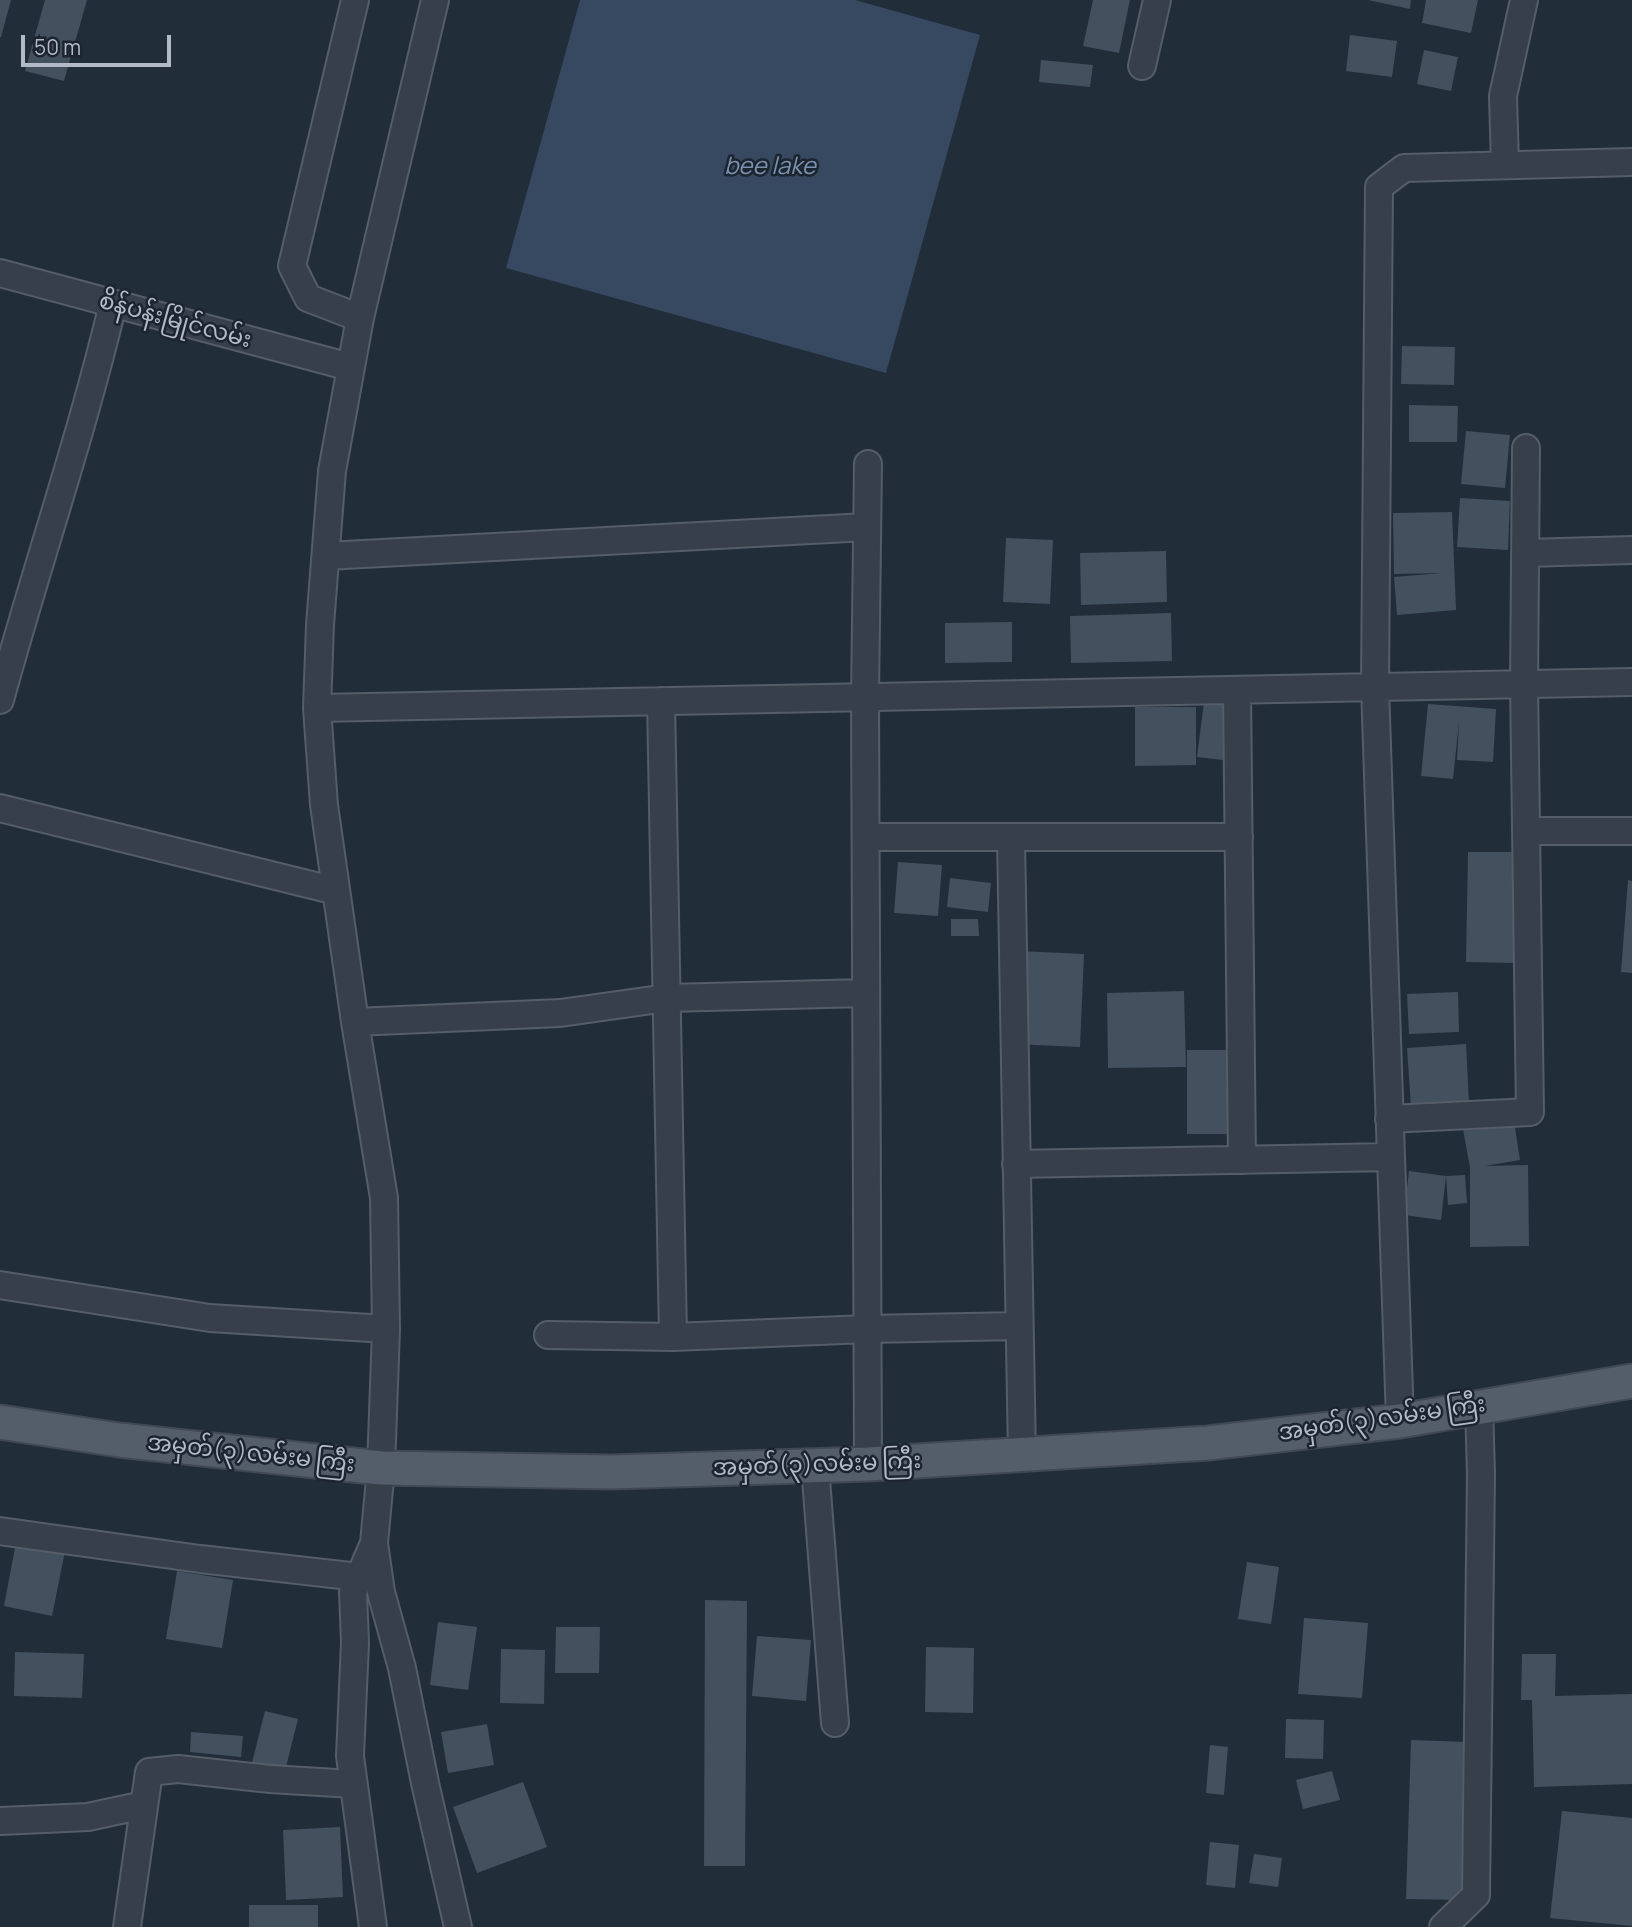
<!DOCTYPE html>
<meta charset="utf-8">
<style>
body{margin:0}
#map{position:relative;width:1632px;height:1927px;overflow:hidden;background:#222d3a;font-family:Manrope,sans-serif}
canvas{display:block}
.scale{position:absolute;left:21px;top:35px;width:150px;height:32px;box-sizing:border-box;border:4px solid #b1bac6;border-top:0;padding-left:9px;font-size:21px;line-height:24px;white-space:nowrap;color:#b1bac6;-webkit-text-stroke:5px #1b242f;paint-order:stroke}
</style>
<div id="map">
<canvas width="1632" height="1927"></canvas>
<div class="scale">50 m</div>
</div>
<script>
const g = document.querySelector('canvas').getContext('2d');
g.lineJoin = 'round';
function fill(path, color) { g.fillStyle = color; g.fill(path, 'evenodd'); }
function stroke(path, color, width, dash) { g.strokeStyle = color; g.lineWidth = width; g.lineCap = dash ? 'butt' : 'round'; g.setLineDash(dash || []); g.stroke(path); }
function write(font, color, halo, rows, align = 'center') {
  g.font = font + ' Manrope,"Noto Sans Myanmar",sans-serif'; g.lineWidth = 5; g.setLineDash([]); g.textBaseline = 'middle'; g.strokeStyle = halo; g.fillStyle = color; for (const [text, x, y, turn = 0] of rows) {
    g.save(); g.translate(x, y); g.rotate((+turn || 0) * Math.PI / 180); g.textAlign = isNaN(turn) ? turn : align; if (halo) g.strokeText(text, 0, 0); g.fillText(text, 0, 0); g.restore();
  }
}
const water = new Path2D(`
 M580,0H855L980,35L886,373L506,268Z`);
const building = new Path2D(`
 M0,0H11L1,37H0Z
 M45,0H87L64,81L25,71Z
 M1093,0H1130L1119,53L1083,46Z
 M1368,0H1411L1410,9Z
 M1426,0H1478L1471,33L1422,23Z
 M1350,35L1397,41L1392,77L1346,71Z
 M1424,50L1458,57L1451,91L1417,84Z
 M1041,60L1093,65L1090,87L1039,82Z
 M1402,346L1455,347L1454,385L1401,384Z
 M1409,405L1458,406L1457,442H1409Z
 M1466,431L1510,435L1505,488L1461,484Z
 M1460,498L1510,501L1508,550L1457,547Z
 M1452,512L1456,610L1397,615L1394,577L1442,573L1394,574L1393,513Z
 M1006,538L1053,540L1050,604L1003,602Z
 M1166,551L1167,602L1081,605L1080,553Z
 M1171,613L1172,661L1071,663L1070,616Z
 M1012,622V662L945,663V623Z
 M1204,702L1229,704L1223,760L1197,757Z
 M1428,704L1496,709L1493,762L1457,760L1459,721L1453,779L1421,776Z
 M1135,707H1196V765L1135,766Z
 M1468,852H1516L1515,963L1466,962Z
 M898,862L942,865L938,916L894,913Z
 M950,878L991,883L988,912L947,907Z
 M1628,880L1632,881V973L1621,972Z
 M951,919H978L979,936H951Z
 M1019,951L1084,954L1080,1047L1015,1044Z
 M1184,991L1186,1067L1108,1068L1107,993Z
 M1458,992L1459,1032L1409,1034L1407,994Z
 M1466,1044L1469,1104L1411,1107L1407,1048Z
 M1187,1050H1227V1134H1187Z
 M1514,1121L1520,1160L1485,1166L1528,1165L1529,1246L1470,1247V1168L1463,1129Z
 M1409,1171L1446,1176L1441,1220L1404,1215Z
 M1465,1175L1467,1203L1448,1205L1446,1176Z
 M16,1542L65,1551L52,1616L4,1606Z
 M1247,1562L1279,1567L1271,1624L1238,1619Z
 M177,1571L233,1580L222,1648L166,1639Z
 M705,1600L747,1601L745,1866H704Z
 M1304,1618L1368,1623L1362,1698L1298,1694Z
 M438,1622L477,1627L468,1690L430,1685Z
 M556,1627H600L599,1673H555Z
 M757,1636L811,1640L806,1701L752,1696Z
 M926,1647L974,1648L973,1713L925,1712Z
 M501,1649L545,1650L544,1704L500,1703Z
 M15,1652L84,1654L82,1698L14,1696Z
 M1522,1654H1556L1555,1696L1632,1694V1784L1534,1787L1532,1700H1521Z
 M265,1711L298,1719L285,1771L252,1763Z
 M1286,1719L1324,1720L1323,1759L1285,1758Z
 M487,1724L494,1765L448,1773L441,1732Z
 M191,1732L243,1736L241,1757L190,1752Z
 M1411,1740L1468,1742L1463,1900L1406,1899Z
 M1210,1745L1228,1747L1224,1795L1206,1793Z
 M1332,1771L1340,1800L1303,1809L1296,1780Z
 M523,1782L547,1847L477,1873L453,1807Z
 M1562,1811L1632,1818V1926L1550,1918Z
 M340,1827L343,1897L286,1900L283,1830Z
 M1210,1842L1239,1845L1235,1888L1206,1885Z
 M1254,1854L1282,1858L1278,1887L1249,1883Z
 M249,1905H318V1927H249Z`);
const minor = new Path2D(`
 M355,0L292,266L308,298L360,318
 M435,0L360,318L332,471L320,625L317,708L324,805L355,1022L384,1198L386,1329L381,1468L374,1543L381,1592L402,1668L425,1783L458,1927
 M1142,66L1157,0
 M1505,165L1503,96L1524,0
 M0,273L350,367
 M868,464L865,697L868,1464
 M1525,553L1632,550
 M326,556L867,527
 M1237,690L1242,1160
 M0,700C36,568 81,438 113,304
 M661,701L673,1337
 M317,708L1632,682
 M0,808L336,891
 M1526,831H1632
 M866,837H1239
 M1011,838L1022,1456
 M355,1022L560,1013L667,998L866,993
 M1389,1119L1530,1112L1524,684L1526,448
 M1016,1164L1390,1157
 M0,1285L210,1318L386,1329
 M548,1335L673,1337L867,1329L1019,1326
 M1400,1421L1375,687L1379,187L1404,168L1632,162
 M815,1466L835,1723
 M0,1531L200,1559L359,1577
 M0,1821L88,1817L144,1805
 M127,1927L149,1772L178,1769L270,1779L353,1784
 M373,1927L350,1756L355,1643L353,1592L374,1543
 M1443,1927L1476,1895L1481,1474L1479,1405`);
const major = new Path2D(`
 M0,1422L119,1440L381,1468L611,1472L868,1464L1208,1443L1400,1421L1632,1381`);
const streetNames = [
 ["စိန်ပန်းမြိုင်လမ်း",175,321,15],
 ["အမှတ်(၃)လမ်းမ ကြီး",1382,1419,-8],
 ["အမှတ်(၃)လမ်းမ ကြီး",251,1454,6],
 ["အမှတ်(၃)လမ်းမ ကြီး",817,1465,-2]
];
const waterNames = [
 ["bee lake",770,167]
];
fill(water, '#364961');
fill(building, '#43505e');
stroke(minor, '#545d68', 30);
stroke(major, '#3f4853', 37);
stroke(minor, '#363f4a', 26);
stroke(major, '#535e6a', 33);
write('23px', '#b1bac6', '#1b242f', streetNames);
write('italic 24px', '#7991ae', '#1b242f', waterNames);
</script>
